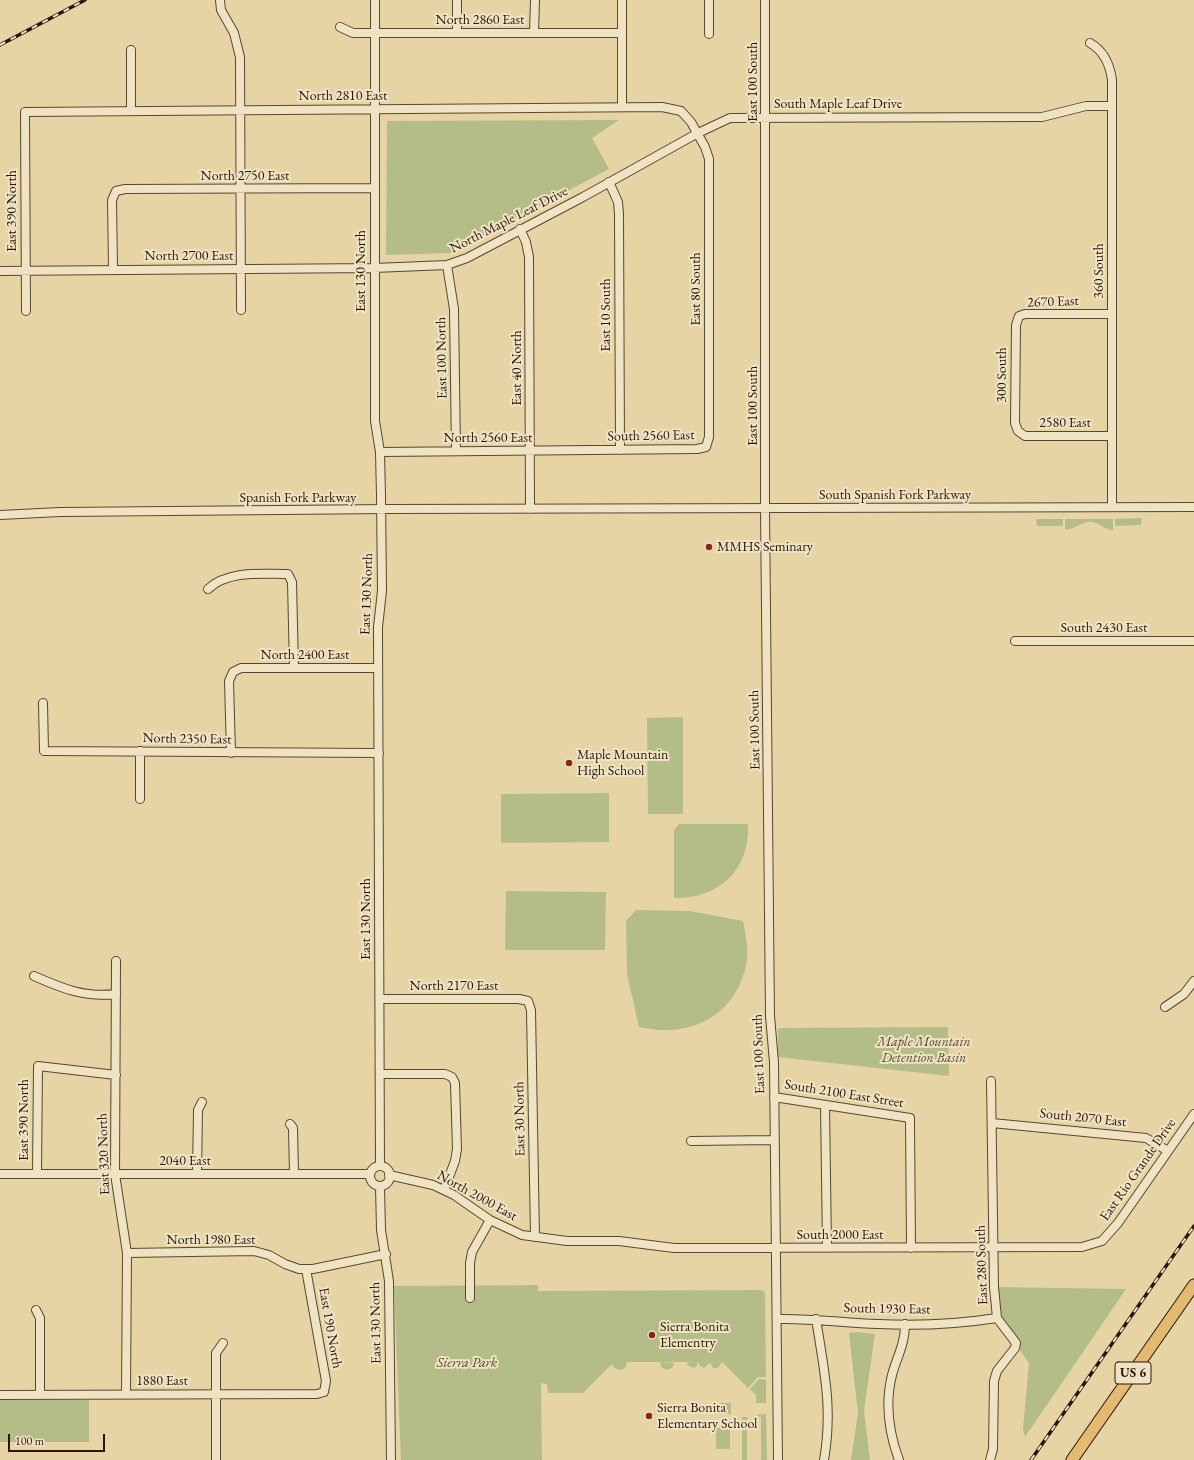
<!DOCTYPE html>
<style>
body{margin:0}
#map{position:relative;width:1194px;height:1460px;overflow:hidden;background:#e7d4a5;font-family:"EB Garamond",serif}
canvas{display:block}
.scale{position:absolute;left:8px;top:1434px;width:97px;height:18px;box-sizing:border-box;border:2px solid #2a1608;border-top:0;padding-left:5px;font-size:12px;line-height:14px;white-space:nowrap;color:#2a1608;-webkit-text-stroke:3px #efe3c4;paint-order:stroke}
</style>
<div id="map">
<canvas width="1194" height="1460"></canvas>
<div class="scale">100 m</div>
</div>
<script>
const g = document.querySelector('canvas').getContext('2d');
g.lineJoin = 'round';
function fill(path, color) { g.fillStyle = color; g.fill(path, 'evenodd'); }
function stroke(path, color, width, dash) { g.strokeStyle = color; g.lineWidth = width; g.lineCap = dash ? 'butt' : 'round'; g.setLineDash(dash || []); g.stroke(path); }
function write(font, color, halo, rows, align = 'center') {
  g.font = font + ' "EB Garamond",serif'; g.lineWidth = 4; g.setLineDash([]); g.textBaseline = 'middle'; g.strokeStyle = halo; g.fillStyle = color; for (const [text, x, y, turn = 0] of rows) {
    g.save(); g.translate(x, y); g.rotate((+turn || 0) * Math.PI / 180); g.textAlign = isNaN(turn) ? turn : align; if (halo) g.strokeText(text, 0, 0); g.fillText(text, 0, 0); g.restore();
  }
}
const green = new Path2D(`
 M619,120L592,138L609,169L451,253L386,255L387,121Z
 M1142,518L1141,525L1115,526V519Z
 M1036,519H1063V526H1037Z
 M1065,519H1113V530C1105,530 1100,523 1092,522C1082,521 1075,529 1065,530Z
 M683,717V814H648L647,718Z
 M609,793V842L501,843V794Z
 M679,824H748C750,870 719,899 674,898V830Z
 M506,891L606,892L605,950H505Z
 M636,910L690,911L743,921C746,937 750,954 745,970C731,1020 686,1038 639,1027L627,974L626,921Z
 M948,1027L949,1076L778,1057V1028Z
 M538,1285V1291L762,1290L765,1293L766,1377H758L748,1388L722,1362L718,1368H713L710,1363L704,1368L700,1366L698,1362L696,1367L693,1368L687,1365V1363L691,1362H663L674,1363L673,1367L668,1370L662,1368L660,1362H627L626,1367L621,1370L614,1368L612,1364L583,1393H548L547,1384L541,1383L542,1460H401L394,1286Z
 M994,1287L1126,1289L1025,1437L1023,1429L1029,1363L997,1318Z
 M856,1332L875,1334L864,1411L870,1460H851L858,1413L849,1333Z
 M759,1379L766,1380V1403H756V1395L750,1389Z
 M0,1400H89V1442H0Z
 M716,1403H731V1414H716Z
 M766,1414L767,1460H761V1417L755,1415Z
 M742,1417H747V1460H742Z
 M716,1428L730,1427V1449H716Z`);
const minor = new Path2D(`
 M220,0L221,10L234,33L240,57L241,310
 M375,0V421L380,452L381,496L382,591L378,627L380,1166
 M457,0V33
 M622,0V107
 M709,0V34
 M765,0V509L770,1016L774,1062L778,1460
 M340,27L353,33H621
 M534,33L535,0
 M1090,43C1104,51 1110,65 1112,80V507
 M131,50V110
 M609,182L618,202L619,214L620,450
 M520,229L526,242L529,257L530,509
 M447,265L454,309L456,451
 M113,269L112,200L116,191L125,189L374,188
 M0,271L374,268L447,265L467,258L583,197L698,133L730,118L1042,117L1086,106H1111
 M26,311L25,112L662,107L681,111L691,122L705,147L709,159V437L706,447L697,449L380,452
 M1112,314H1025L1019,316L1016,325L1015,423L1018,431L1025,436H1112
 M0,515L60,512L389,509L1194,507
 M208,589C228,570 262,574 288,574L292,582L294,668
 M1015,641H1194
 M43,703L44,751L379,753
 M140,751V799
 M231,753L229,681L233,672L241,668H378
 M116,961L115,1174L127,1253L126,1394
 M34,976C61,988 85,998 116,994
 M380,999H519L528,1001L531,1010L535,1237
 M1165,1007L1184,994L1194,981
 M380,1074H445L452,1077L455,1083L457,1149L455,1161L444,1190
 M774,1097L910,1118L911,1248
 M825,1105L827,1248
 M992,1123L1146,1138L1168,1151
 M290,1124L293,1128L294,1174
 M691,1141L773,1140
 M370 1176a10 10 0 1 1 20 0a10 10 0 1 1-20 0Z
 M0,1174H370
 M37,1174L38,1066L116,1075
 M197,1174L198,1110L202,1102
 M389,1175L433,1185L454,1195L490,1220L522,1235L567,1241H619L674,1248L1082,1247L1102,1241L1118,1223L1194,1114
 M380,1186L381,1230L389,1281L391,1460
 M127,1253L254,1251L269,1255L285,1264L299,1269H313L386,1254
 M470,1298V1263L472,1252L490,1220
 M36,1310L40,1318V1394
 M777,1319C811,1318 844,1323 878,1324C917,1326 958,1324 997,1318
 M816,1319C824,1370 833,1408 824,1460
 M0,1395L317,1394L324,1392L326,1381L306,1269
 M216,1460V1353L223,1343
 M899,1460C889,1433 885,1403 892,1375C897,1356 905,1345 905,1324
 M990,1460L993,1449L994,1381L997,1371L1015,1348L1016,1343L997,1318L994,1287L991,1081`);
const highway = new Path2D(`
 M1072,1460L1194,1285`);
const rail = new Path2D(`
 M0,45L85,0
 M1031,1460L1194,1226`);
const markers = [
 [709,547,4,"#8f2418"],
 [569,763,4,"#8f2418"],
 [652,1335,4,"#8f2418"],
 [649,1416,4,"#8f2418"]
];
const shields = [
 [1133,1373,36]
];
const shieldNames = [
 ["US 6",1133,1373]
];
const streetNames = [
 ["North 2860 East",480,20],
 ["East 100 South",753,82,-90],
 ["North 2810 East",343,96],
 ["South Maple Leaf Drive",838,104],
 ["North 2750 East",245,176],
 ["East 390 North",12,211,-90],
 ["North Maple Leaf Drive",509,220,-27],
 ["North 2700 East",189,256],
 ["East 130 North",361,271,-90],
 ["360 South",1099,271,-90],
 ["East 80 South",696,289,-90],
 ["2670 East",1053,302,-2],
 ["East 10 South",606,315,-90],
 ["East 100 North",442,358,-91],
 ["East 40 North",517,368,-90],
 ["300 South",1002,375,-90],
 ["East 100 South",753,406,-90],
 ["2580 East",1065,423],
 ["South 2560 East",651,436,-1],
 ["North 2560 East",488,438],
 ["South Spanish Fork Parkway",895,495],
 ["Spanish Fork Parkway",298,498],
 ["East 130 North",367,594,-88],
 ["South 2430 East",1104,628],
 ["North 2400 East",305,655],
 ["East 100 South",755,730,-91],
 ["North 2350 East",187,739,1],
 ["East 130 North",366,919,-90],
 ["North 2170 East",454,986],
 ["East 100 South",759,1054,-92],
 ["South 2100 East Street",844,1094,9],
 ["South 2070 East",1083,1118,6],
 ["East 30 North",520,1119,-91],
 ["East 390 North",24,1120,-90],
 ["East 320 North",104,1154,-92],
 ["2040 East",185,1161],
 ["East Rio Grande Drive",1138,1170,-55],
 ["North 2000 East",477,1196,29],
 ["South 2000 East",840,1235],
 ["North 1980 East",211,1240],
 ["East 280 South",982,1265,-92],
 ["South 1930 East",887,1309,1],
 ["East 130 North",376,1323,-91],
 ["East 190 North",330,1328,80],
 ["1880 East",162,1381]
];
const poiNames = [
 ["MMHS Seminary",717,547],
 ["Maple Mountain",577,755],
 ["High School",577,771],
 ["Sierra Bonita",660,1327],
 ["Elementry",660,1343],
 ["Sierra Bonita",657,1408],
 ["Elementary School",657,1424]
];
const parkNames = [
 ["Maple Mountain",924,1042],
 ["Detention Basin",924,1058],
 ["Sierra Park",467,1363]
];
fill(green, '#b4bd87');
stroke(minor, '#59462f', 10);
stroke(highway, '#2a1608', 13);
stroke(minor, '#efe3c4', 8);
stroke(highway, '#e4ba72', 11);
stroke(rail, '#2a1608', 3.5);
stroke(rail, '#efe3c4', 2, [6]);
for (const [x, y, r, color] of markers) { const dot = new Path2D(); dot.arc(x, y, r, 0, 2 * Math.PI); g.fillStyle = color; g.fill(dot); stroke(dot, '#efe3c4', 1.5); }
for (const [x, y, w] of shields) { const box = new Path2D(); box.roundRect(x - w / 2, y - 11, w, 22, 3); g.fillStyle = '#efe3c4'; g.fill(box); stroke(box, '#2a1608', 1); }
write('bold 13px', '#2a1608', null, shieldNames);
write('14px', '#2a1608', '#efe3c4', streetNames);
write('14px', '#2a1608', '#efe3c4', poiNames, 'left');
write('italic 14px', '#53482e', '#efe3c4', parkNames);
</script>
